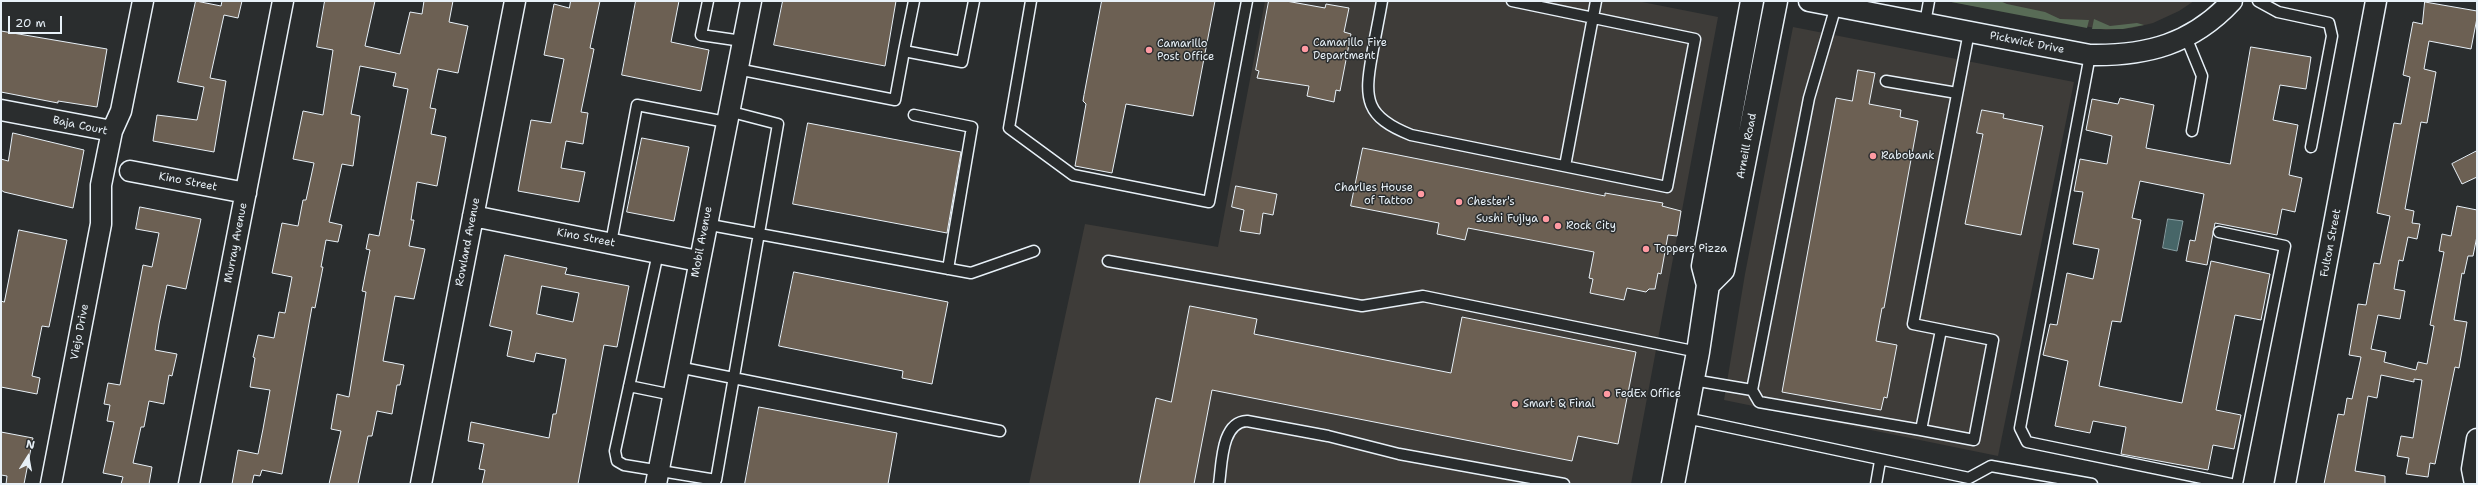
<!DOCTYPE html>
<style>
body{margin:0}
#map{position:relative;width:2478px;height:485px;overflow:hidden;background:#2a2d2e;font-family:"Shantell Sans",sans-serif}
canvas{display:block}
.frame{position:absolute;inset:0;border:2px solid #e8f1f8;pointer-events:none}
.north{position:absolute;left:8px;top:437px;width:40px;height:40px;-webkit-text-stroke:3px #2a2d2e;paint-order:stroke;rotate:11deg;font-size:11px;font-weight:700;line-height:16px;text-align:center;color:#e8f1f8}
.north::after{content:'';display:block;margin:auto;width:14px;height:18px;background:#e8f1f8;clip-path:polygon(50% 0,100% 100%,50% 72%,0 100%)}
.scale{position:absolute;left:8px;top:16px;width:54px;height:18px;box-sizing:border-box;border:2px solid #e8f1f8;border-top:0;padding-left:5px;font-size:12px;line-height:14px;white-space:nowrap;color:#e8f1f8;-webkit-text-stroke:3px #2a2d2e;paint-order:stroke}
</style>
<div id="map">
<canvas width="2478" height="485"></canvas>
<div class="frame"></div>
<div class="north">N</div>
<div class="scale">20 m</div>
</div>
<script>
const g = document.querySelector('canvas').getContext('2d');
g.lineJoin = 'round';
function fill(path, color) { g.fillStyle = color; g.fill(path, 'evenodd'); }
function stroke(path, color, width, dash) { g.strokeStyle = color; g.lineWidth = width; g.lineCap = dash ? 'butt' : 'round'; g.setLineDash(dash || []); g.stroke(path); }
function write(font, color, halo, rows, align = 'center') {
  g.font = font + ' "Shantell Sans",sans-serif'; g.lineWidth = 3; g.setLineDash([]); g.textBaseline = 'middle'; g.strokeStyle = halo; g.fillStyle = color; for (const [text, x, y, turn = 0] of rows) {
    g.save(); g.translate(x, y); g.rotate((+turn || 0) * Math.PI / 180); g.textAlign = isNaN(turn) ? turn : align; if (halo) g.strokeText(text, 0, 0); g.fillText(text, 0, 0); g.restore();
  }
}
const built = new Path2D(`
 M1265,1H1637L1718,17L1631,484H1029L1085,224L1218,247Z
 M1946,1H2194L2179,11L2153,23L2132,28L2106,30Z
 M1793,27L2074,82L1998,456L1724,400L1745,274Z`);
const green = new Path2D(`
 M1946,1H2000L2007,4L2045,12L2060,19L2089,20L2087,28Z
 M2094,19L2110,26L2137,23L2144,25L2123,29H2092Z`);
const water = new Path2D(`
 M2168,219L2183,221L2177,251L2163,248Z`);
const building = new Path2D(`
 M196,1L221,6L222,1H242L238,18L224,15L210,78L226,81L214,152L153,141L157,115L197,120L204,87L178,82Z
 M325,1H375L365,46L400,54L410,12L422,14L424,1H453L449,22L468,26L458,73L438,69L430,108L436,109L431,134L446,137L437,186L417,182L411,220H414L409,246L425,249L414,299L395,296L383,361L404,365L400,385H397L392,414L377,411L372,436H368L358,484H329L341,431L331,429L337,394L349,397L366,292L362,291L370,250L366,249L369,234L379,236L408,89L393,86L396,73L360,66L351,114L360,116L353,166L342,164L329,222L342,225L338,242L326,240L321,267H323L315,308L312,307L282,474L262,470L260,476L254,475L252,484H232L238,450L258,454L263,429L270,390L250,387L255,358L253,357L258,335L274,338L279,312L285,313L292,277L272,273L282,223L298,226L303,200H306L314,163L293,159L303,111L323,115L333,50L317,47Z
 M571,1H600L590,48L594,49L581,112L588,113L583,144L566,141L561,168L585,172L579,202L518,191L531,120L551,123L564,59L544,55L554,4L569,8Z
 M636,1H679L671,42L709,50L701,91L622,75Z
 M783,1H896L885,66L774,45Z
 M1102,1H1215L1193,116L1126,104L1112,173L1075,166L1086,104L1083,101L1084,95Z
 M1269,1H1286L1325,8L1326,4L1349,8L1344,32L1351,34L1340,91L1336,90L1334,102L1307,96L1309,86L1257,78L1259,71L1256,70Z
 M2425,2L2477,11V18L2471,49L2429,41L2424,69L2436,72L2427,123L2421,122L2405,209L2414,211L2412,223L2420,224L2417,239L2408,237L2403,261L2399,260L2394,289L2405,291L2400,319L2378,315L2371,349L2386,352L2384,362L2416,370L2418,362L2427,364L2434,326L2430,325L2444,252L2439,251L2442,234L2451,236L2457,206L2477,210V236L2473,256H2468L2464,274L2462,273L2454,320L2467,322L2459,368L2455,367L2435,464L2430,463L2428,477L2406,474L2409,458L2397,456L2401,436L2413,438L2422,380L2414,379V382L2381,375L2377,398L2368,396L2355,471L2385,476V484H2324L2338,414L2344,415L2347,398L2352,399L2361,357L2349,355L2358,304L2366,305L2374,263L2380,264L2390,216L2377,213L2394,123L2401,124L2410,77L2403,75L2413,22L2422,24Z
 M1,31L107,49L97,107L58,101V103L1,92Z
 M2251,47L2311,57L2306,89L2280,85L2273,120L2298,125L2289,175L2302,178L2295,212L2282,209L2277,235L2215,223L2207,265L2186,261L2190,240L2195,241L2204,194L2140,181L2132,218L2141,220L2121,322L2112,321L2099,386L2182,403L2211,261L2270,274L2261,320L2235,315L2216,410L2241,415L2234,449L2213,445L2208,470L2121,454L2126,427L2093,421L2090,433L2055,426L2068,361L2043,355L2050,324L2057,325L2067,273L2093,279L2099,249L2073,244L2083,192L2074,191L2080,159L2107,164L2112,136L2086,130L2092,99L2118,104L2120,98L2154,105L2146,148L2230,164Z
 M1858,70L1875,73L1869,104L1901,110L1900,117L1918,121L1884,308H1882L1876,341L1897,345L1887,398L1884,397L1881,410L1782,392L1836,98L1852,101Z
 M1982,110L2004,114L2003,118L2043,126L2021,235L1965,224L1983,134L1977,133Z
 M808,123L961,152L947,233L793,204Z
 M13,133L84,150L73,208L4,192L1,190V159L8,161Z
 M642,138L689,147L674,221L627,212Z
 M1363,148L1605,196V193L1663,203L1662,206L1681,211L1677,236L1668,235L1661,274L1658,273L1655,289H1649L1646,292L1627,288L1624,300L1590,293L1593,279L1589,278L1594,252L1468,228L1465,240L1437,234L1439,223L1351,206Z
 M2477,151V177L2462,184L2452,164Z
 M1236,186L1277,194L1273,215L1263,213L1260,234L1240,231L1244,210L1232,207Z
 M140,207L201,219L186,289L167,285L159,324L155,350L177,354L172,376L169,375L164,404L149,401L144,427H141L133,463L152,467L149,484H121L123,477L103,473L114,422L107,421L110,405L104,404L108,383L120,385L143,265L152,267L159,233L136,229Z
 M19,230L67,240L49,327L42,326L32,376L40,378L37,394L1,387V301L4,302Z
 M505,255L567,268L565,274L629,286L617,347L604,345L578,484H482L485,470L479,469L484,444L468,441L471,422L549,438L553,414H556L566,359L536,353L534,362L507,356L512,331L490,326ZM542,286L579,293L573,322L537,314Z
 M794,272L948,302L932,384L902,378L903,371L779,346Z
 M1190,306L1257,319L1254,334L1451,373L1462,317L1636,352L1618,444L1578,436L1572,461L1212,390L1194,484H1139L1156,398L1171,402Z
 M759,407L897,433L888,484H745Z
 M1,432L33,438L24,484H6L7,476L1,475Z`);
const service = new Path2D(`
 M708,1L701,35L742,41
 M914,1L904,51L962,62L974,1
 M1031,1L1009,128L1073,175L1209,202L1247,1
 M1382,1C1379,19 1375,37 1372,55C1364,99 1365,117 1411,135L1667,187L1695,39L1512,1
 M2258,1L2278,12L2329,23L2332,36L2311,147
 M1836,6L1809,98L1752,390L1759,402L1921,430
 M1925,23L1929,1
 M2186,37L2202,76L2192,131
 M2090,55L2020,428L2027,442L2231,484
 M737,69L895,100L904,51
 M1886,81L1957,93
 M914,115L972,127L948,269
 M1565,166L1596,1
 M705,224L971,273L1034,251
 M2219,232L2285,246L2237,484
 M611,243L637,105L726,122
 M658,253L615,451L617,461L624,465L716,480L778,124L728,111
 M1108,261L1362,306L1423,296L1698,352
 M1941,330L1921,430L1974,440L1993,340L1913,324L1969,32
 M678,367L1000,431
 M1693,380L1752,390
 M629,386L673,395
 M1686,418L1969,478L1991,466L2092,484
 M1219,484C1222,464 1221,422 1247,421L1328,436L1399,454L1564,484
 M1876,484L1880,461`);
const minor = new Path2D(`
 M1809,1L2090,55C2147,56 2192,44 2232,1
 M1,110L112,131
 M130,171L246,193
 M473,216L698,261
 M51,484L101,224V185L112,131L121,111L143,1
 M189,484L283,1
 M421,484L515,1
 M656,484L751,1
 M2285,484L2376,1
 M2475,484L2472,469L2477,439`);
const secondary = new Path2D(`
 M1708,285L1723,270L1776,1
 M1673,484L1698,352L1708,285L1703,266L1752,1`);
const markers = [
 [1305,49,4,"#ff9aa2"],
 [1149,50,4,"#ff9aa2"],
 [1873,156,4,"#ff9aa2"],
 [1421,194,4,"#ff9aa2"],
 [1459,202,4,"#ff9aa2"],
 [1546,219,4,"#ff9aa2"],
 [1558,226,4,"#ff9aa2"],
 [1646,249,4,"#ff9aa2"],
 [1607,394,4,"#ff9aa2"],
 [1515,404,4,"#ff9aa2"]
];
const poiNames = [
 ["Camarillo Fire",1313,43],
 ["Department",1313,56],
 ["Camarillo",1157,44],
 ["Post Office",1157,57],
 ["Rabobank",1881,156],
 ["Charlies House",1413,188,"right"],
 ["of Tattoo",1413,201,"right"],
 ["Chester's",1467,202],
 ["Sushi Fujiya",1538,219,"right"],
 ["Rock City",1566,226],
 ["Toppers Pizza",1654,249],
 ["FedEx Office",1615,394],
 ["Smart & Final",1523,404]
];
const streetNames = [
 ["Pickwick Drive",2027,43,11],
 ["Baja Court",80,126,12],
 ["Arneill Road",1747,146,-79],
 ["Kino Street",188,182,11],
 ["Kino Street",586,238,11],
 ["Rowland Avenue",468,242,-79],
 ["Mobil Avenue",702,242,-79],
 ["Murray Avenue",236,243,-79],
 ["Fulton Street",2331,243,-79],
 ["Viejo Drive",80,332,-79]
];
fill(built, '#3e3c39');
fill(green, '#586b56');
fill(water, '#476668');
stroke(water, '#879ea2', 1);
fill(building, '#6c6053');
stroke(building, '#e8f1f8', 1);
stroke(service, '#e8f1f8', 13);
stroke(minor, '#e8f1f8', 23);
stroke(secondary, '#e8f1f8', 25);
stroke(service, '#2a2d2e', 10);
stroke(minor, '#2a2d2e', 20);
stroke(secondary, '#2a2d2e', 22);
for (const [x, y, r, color] of markers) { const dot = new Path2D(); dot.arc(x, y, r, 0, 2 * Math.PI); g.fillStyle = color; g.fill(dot); stroke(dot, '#2a2d2e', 1.5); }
write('11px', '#e8f1f8', '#2a2d2e', poiNames, 'left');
write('11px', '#e8f1f8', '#2a2d2e', streetNames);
</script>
